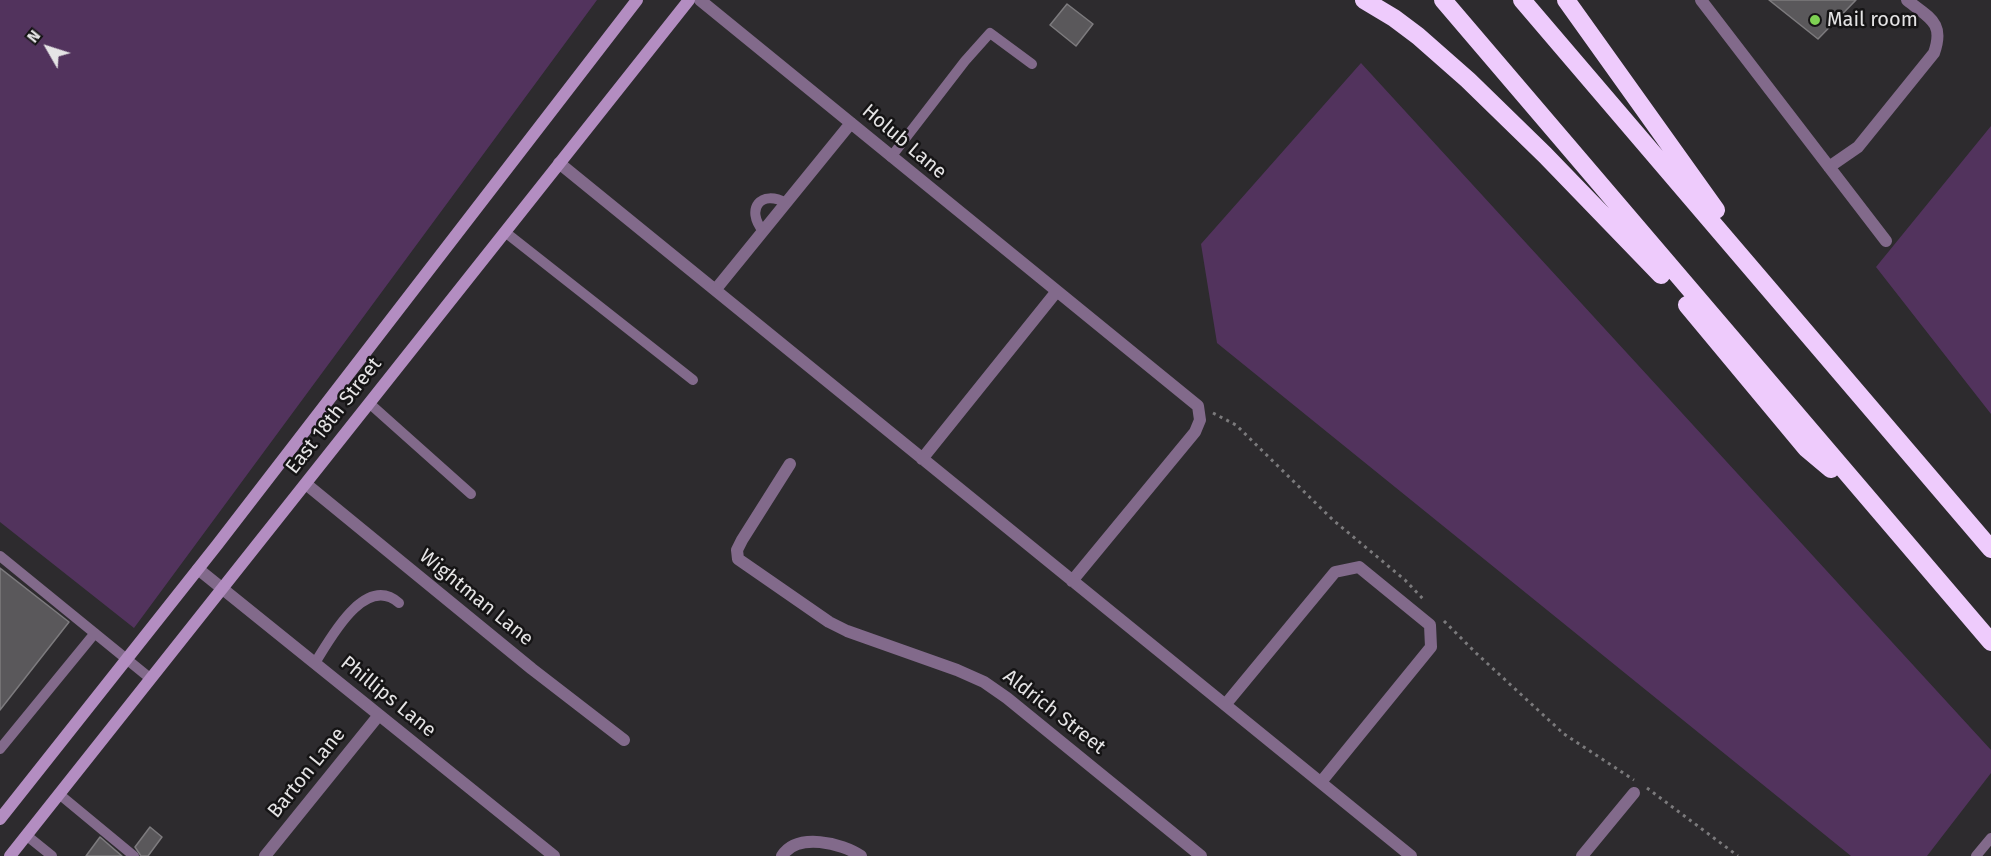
<!DOCTYPE html>
<style>
body{margin:0}
#map{position:relative;width:1991px;height:856px;overflow:hidden;background:#2d2b2e;font-family:"Fira Sans",sans-serif}
canvas{display:block}
.north{position:absolute;left:18px;top:18px;width:60px;height:60px;-webkit-text-stroke:4px #151415;paint-order:stroke;rotate:309deg;font-size:16px;font-weight:700;line-height:24px;text-align:center;color:#e5e4e5}
.north::after{content:'';display:block;margin:auto;width:21px;height:27px;background:#e5e4e5;clip-path:polygon(50% 0,100% 100%,50% 72%,0 100%)}
</style>
<div id="map">
<canvas width="1991" height="856"></canvas>
<div class="north">N</div>
</div>
<script>
const g = document.querySelector('canvas').getContext('2d');
g.lineJoin = 'round';
function fill(path, color) { g.fillStyle = color; g.fill(path, 'evenodd'); }
function stroke(path, color, width, dash) { g.strokeStyle = color; g.lineWidth = width; g.lineCap = dash ? 'butt' : 'round'; g.setLineDash(dash || []); g.stroke(path); }
function write(font, color, halo, rows, align = 'center') {
  g.font = font + ' "Fira Sans",sans-serif'; g.lineWidth = 5; g.setLineDash([]); g.textBaseline = 'middle'; g.strokeStyle = halo; g.fillStyle = color; for (const [text, x, y, turn = 0] of rows) {
    g.save(); g.translate(x, y); g.rotate((+turn || 0) * Math.PI / 180); g.textAlign = isNaN(turn) ? turn : align; if (halo) g.strokeText(text, 0, 0); g.fillText(text, 0, 0); g.restore();
  }
}
const green = new Path2D(`
 M0,0H597L134,628L0,522Z
 M1361,63L1991,750V773L1927,856H1851L1217,343L1201,244Z
 M1991,126V414L1876,267Z`);
const building = new Path2D(`
 M1769,0H1856L1818,39Z
 M1067,4L1093,24L1076,46L1050,25Z
 M0,568L69,622L0,710Z
 M150,827L162,837L148,856H141L135,847Z
 M100,837L122,856H86Z`);
const path = new Path2D(`
 M1213,413L1236,425L1333,520L1405,580L1425,601
 M1444,621L1476,653L1564,734L1634,780
 M1647,788L1738,856`);
const service = new Path2D(`
 M891,157L965,61L990,33L1032,64
 M763,231C745,209 761,189 786,203
 M505,232L693,380
 M369,403L471,494
 M0,556L151,679
 M315,663C330,639 365,573 399,603
 M0,749L95,633
 M59,794L134,856
 M26,835L52,856
 M1976,856L1991,838`);
const minor = new Path2D(`
 M700,0L1198,406L1200,420L1195,432L1072,581
 M1701,0L1886,241
 M559,163L1411,856
 M1829,167L1858,147L1934,53C1945,22 1929,18 1907,0
 M716,289L851,123
 M922,459L1057,291
 M790,464L742,540L737,550L738,559L829,622L847,631L957,670L984,682L1007,698L1201,856
 M306,484L532,669L624,740
 M198,569L554,856
 M1225,705L1335,572L1359,567L1430,625L1431,647L1321,782
 M265,856L379,715
 M782,856C797,832 842,843 861,856
 M1582,856L1634,793`);
const secondary = new Path2D(`
 M0,819L217,545L637,0
 M10,856L689,0`);
const motorway = new Path2D(`
 M1364,0L1394,18L1418,36L1468,80L1545,155L1661,275
 M1443,0L1991,642
 M1522,0L1991,549
 M1566,0L1716,210
 M1687,305L1806,448L1831,469`);
const markers = [
 [1815,20,6,"#7ed153"]
];
const poiNames = [
 ["Mail room",1827,20]
];
const streetNames = [
 ["Holub Lane",904,142,40],
 ["East 18th Street",334,416,-52],
 ["Wightman Lane",476,598,39],
 ["Phillips Lane",388,697,39],
 ["Aldrich Street",1054,712,38],
 ["Barton Lane",307,773,-51]
];
fill(green, '#52335d');
fill(building, '#5a585b');
stroke(building, '#7d7b7e', 1.5);
stroke(path, '#7b7a7c', 3, [3, 4.5]);
stroke(service, '#826a8b', 10);
stroke(minor, '#826a8b', 12);
stroke(secondary, '#b38dc1', 12);
stroke(motorway, '#eecbfc', 18);
for (const [x, y, r, color] of markers) { const dot = new Path2D(); dot.arc(x, y, r, 0, 2 * Math.PI); g.fillStyle = color; g.fill(dot); stroke(dot, '#151415', 2); }
write('20px', '#e5e4e5', '#151415', poiNames, 'left');
write('20px', '#e5e4e5', '#151415', streetNames);
</script>
